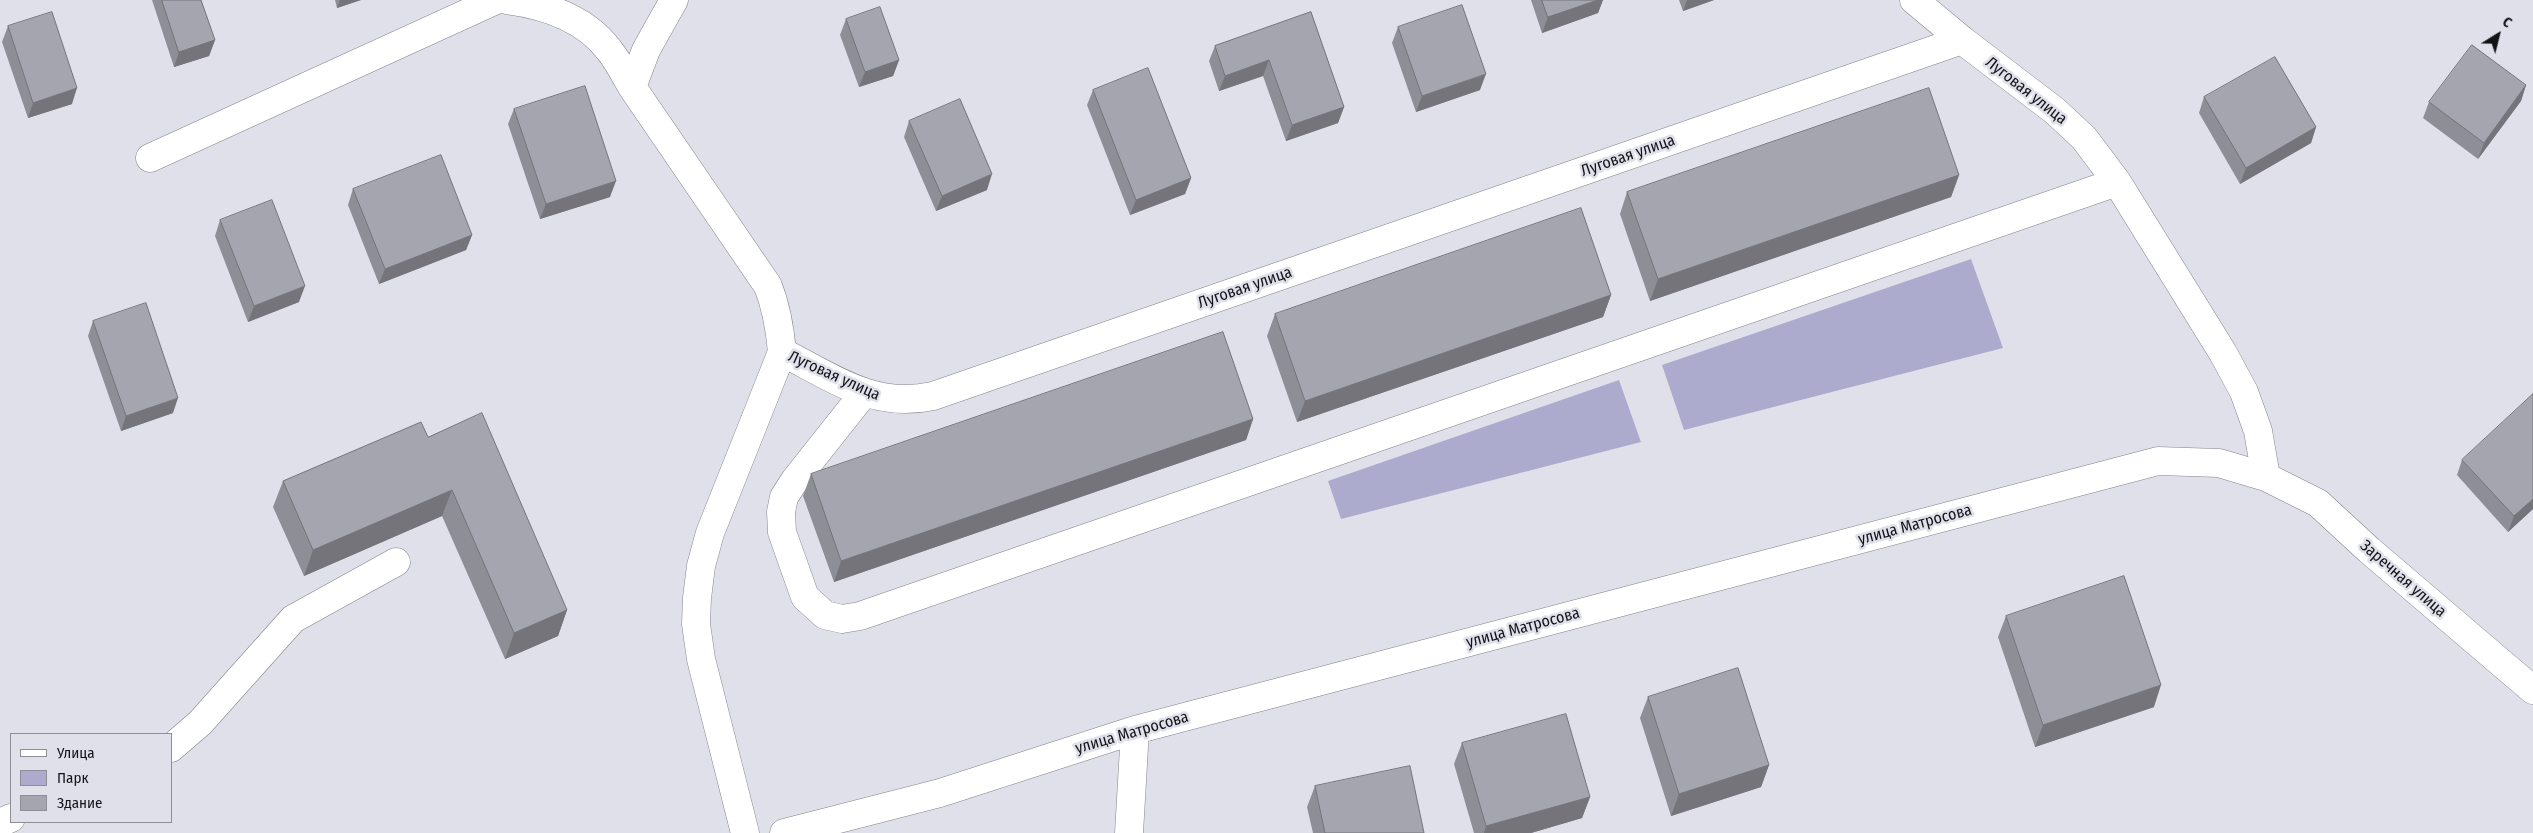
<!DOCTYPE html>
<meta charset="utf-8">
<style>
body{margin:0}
#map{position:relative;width:2533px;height:833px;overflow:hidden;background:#e0e0eb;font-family:"Fira Sans Condensed",sans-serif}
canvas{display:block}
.legend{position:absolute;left:10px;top:733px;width:162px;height:90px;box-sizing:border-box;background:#e0e0eb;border:1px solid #8e8e96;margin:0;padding:6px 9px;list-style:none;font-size:15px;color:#131317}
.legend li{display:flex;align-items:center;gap:10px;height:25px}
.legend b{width:25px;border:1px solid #8e8e96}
.north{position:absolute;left:2473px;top:10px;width:50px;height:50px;-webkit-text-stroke:4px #e0e0eb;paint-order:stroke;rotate:36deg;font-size:14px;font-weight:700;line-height:20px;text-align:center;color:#131317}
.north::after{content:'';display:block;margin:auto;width:18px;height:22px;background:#131317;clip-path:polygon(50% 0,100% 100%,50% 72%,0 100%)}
</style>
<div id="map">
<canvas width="2533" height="833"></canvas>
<ul class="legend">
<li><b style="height:6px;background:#fff"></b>Улица</li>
<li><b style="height:14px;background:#adabcd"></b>Парк</li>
<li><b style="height:14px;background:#a5a5af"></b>Здание</li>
</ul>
<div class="north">С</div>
</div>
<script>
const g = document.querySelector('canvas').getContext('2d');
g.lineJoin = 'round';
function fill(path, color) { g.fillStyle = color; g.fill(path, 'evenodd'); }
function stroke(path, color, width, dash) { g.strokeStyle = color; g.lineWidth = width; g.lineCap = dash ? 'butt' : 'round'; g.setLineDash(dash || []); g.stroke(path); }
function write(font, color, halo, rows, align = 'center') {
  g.font = font + ' "Fira Sans Condensed",sans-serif'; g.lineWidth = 5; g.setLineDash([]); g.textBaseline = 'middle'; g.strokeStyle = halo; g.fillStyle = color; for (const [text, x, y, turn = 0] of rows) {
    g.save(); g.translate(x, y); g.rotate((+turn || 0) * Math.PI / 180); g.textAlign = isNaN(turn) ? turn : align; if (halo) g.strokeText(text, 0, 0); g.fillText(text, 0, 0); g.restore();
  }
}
const green = new Path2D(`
 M1971,259L2003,348L1684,430L1662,365Z
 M1619,380L1641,442L1341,519L1328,481Z`);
const minor = new Path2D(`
 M507,0C545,5 585,18 609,50C618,61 625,75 632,87L646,50L674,0
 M1914,0L1962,40
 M632,87L768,286C777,309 780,329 782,352L710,533L701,566L697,598L696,624L701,659L745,833
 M150,158L496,0
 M782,352C833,378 874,409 933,396L1962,40L2055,111L2084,138L2117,182L2223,353L2244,392L2258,431L2266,477
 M864,393L795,480L784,497L781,512L782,532L805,597L825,615L842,619L860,616L2117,182
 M171,748L200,723L293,619L396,562
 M0,823L11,818
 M784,833L940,793L1135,730L2158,461L2219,463L2266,477L2318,503L2369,550L2533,690
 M1129,833L1135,730`);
const wall = new Path2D(`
 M152,0H201L215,40L209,56L174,67Z
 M335,0H361L337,8Z
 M1531,0H1603L1598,13L1542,33Z
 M1679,0H1714L1683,11Z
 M1311,12L1344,107L1338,123L1286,141L1263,76L1219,91L1209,61L1215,46Z
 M846,19L899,60L893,76L859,87L840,35Z
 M8,26L72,104L28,118L2,42Z
 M1398,27L1480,90L1416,112L1392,43Z
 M2526,85L2521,101L2478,159L2423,118L2429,102Z
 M1093,90L1191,178L1185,194L1130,215L1087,105Z
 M2204,97L2316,127L2311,143L2240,184L2199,113Z
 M514,109L610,197L540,219L508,124Z
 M909,121L987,190L936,211L904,137Z
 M1959,175L1951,197L1650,301L1620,214L1627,192Z
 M353,189L472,235L466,250L379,284L348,205Z
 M220,220L299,302L248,322L215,236Z
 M1611,295L1603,317L1297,422L1267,336L1275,314Z
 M93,321L173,413L121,431L88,336Z
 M1253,419L1246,440L834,582L803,496L811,474Z
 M428,437L567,610L558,636L505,659L442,516L304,576L273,507L283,481Z
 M2462,460L2533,509L2508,532L2457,475Z
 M2006,616L2154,707L2035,747L1998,637Z
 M1648,697L1769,765L1761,787L1671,816L1640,718Z
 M1462,743L1590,797L1582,818L1531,833H1474L1454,764Z
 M1315,786L1424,833H1313L1307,807Z`);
const shadedWall = new Path2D(`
 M340,0H361L337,8Z
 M1598,0H1603L1598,13L1542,33L1548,17Z
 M1687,0H1714L1683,11Z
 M215,40L209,56L174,67L179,52Z
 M899,60L893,76L859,87L865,72Z
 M1269,60L1263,76L1219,91L1225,76Z
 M1486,74L1480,90L1416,112L1422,96Z
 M2526,85L2521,101L2478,159L2484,143Z
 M77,88L72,104L28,118L33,103Z
 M1344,107L1338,123L1286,141L1292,125Z
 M2316,127L2311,143L2240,184L2246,168Z
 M992,174L987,190L936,211L942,196Z
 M1959,175L1951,197L1650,301L1658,279Z
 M1191,178L1185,194L1130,215L1136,200Z
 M616,181L610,197L540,219L546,204Z
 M472,235L466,250L379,284L385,269Z
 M305,286L299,302L248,322L254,306Z
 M1611,295L1603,317L1297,422L1305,401Z
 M178,398L173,413L121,431L126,416Z
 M1253,419L1246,440L834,582L841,561Z
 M452,490L442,516L304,576L313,550Z
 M2533,499V509L2508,532L2514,516Z
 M567,610L558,636L505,659L514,633Z
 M2161,685L2154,707L2035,747L2043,725Z
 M1769,765L1761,787L1671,816L1679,794Z
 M1590,797L1582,818L1531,833H1484L1486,826Z`);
const building = new Path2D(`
 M162,0H201L215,40L179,52Z
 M1542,0H1598L1548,17Z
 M1462,5L1486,74L1422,96L1398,27Z
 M880,7L899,60L865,72L846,19Z
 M52,12L77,88L33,103L8,26Z
 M1311,12L1344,107L1292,125L1269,60L1225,76L1215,46Z
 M2472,45L2526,85L2484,143L2429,102Z
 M2275,57L2316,127L2246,168L2204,97Z
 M1148,68L1191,178L1136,200L1093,90Z
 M585,86L616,181L546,204L514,109Z
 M1929,88L1959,175L1658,279L1627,192Z
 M960,99L992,174L942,196L909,121Z
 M441,155L472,235L385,269L353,189Z
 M272,200L305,286L254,306L220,220Z
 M1581,208L1611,295L1305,401L1275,314Z
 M146,303L178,398L126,416L93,321Z
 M1223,332L1253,419L841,561L811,474Z
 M2533,394V499L2514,516L2462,460Z
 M482,413L567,610L514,633L452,490L313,550L283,481L421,422L428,437Z
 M2124,576L2161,685L2043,725L2006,616Z
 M1738,668L1769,765L1679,794L1648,697Z
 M1566,714L1590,797L1486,826L1462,743Z
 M1410,766L1424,833H1325L1315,786Z`);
const streetNames = [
 ["Луговая улица",2026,91,38],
 ["Луговая улица",1628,156,-19],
 ["Луговая улица",1245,288,-19],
 ["Луговая улица",834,376,24],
 ["улица Матросова",1915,525,-15],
 ["Заречная улица",2403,579,41],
 ["улица Матросова",1523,628,-15],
 ["улица Матросова",1132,733,-16]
];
fill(green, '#adabcd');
stroke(minor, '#83838d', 29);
stroke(minor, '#fff', 28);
fill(wall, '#8e8e96');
fill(shadedWall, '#74747a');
fill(building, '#a5a5af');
stroke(building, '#74747a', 1);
write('16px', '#131317', '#e0e0eb', streetNames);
</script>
